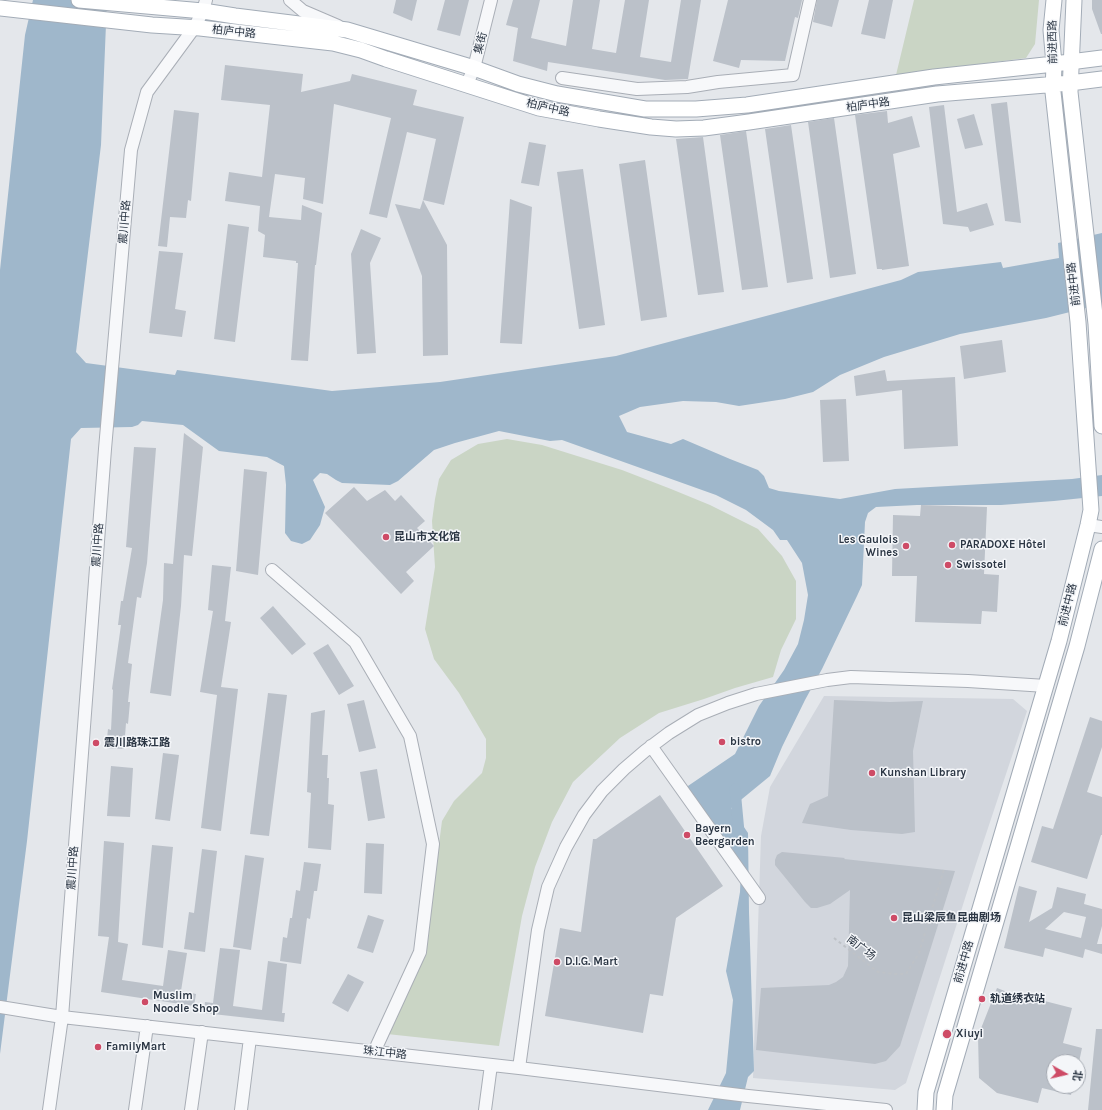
<!DOCTYPE html>
<meta charset="utf-8">
<style>
body{margin:0}
#map{position:relative;width:1102px;height:1110px;overflow:hidden;background:#e4e7eb;font-family:Karla,"Noto Sans SC",sans-serif}
canvas{display:block}
.north{position:absolute;left:1046px;top:1054px;width:40px;height:40px;box-sizing:border-box;background:#f4f6f9;border:1px solid #a4a9b1;border-radius:50%;rotate:98deg;font-size:11px;font-weight:700;line-height:16px;text-align:center;color:#2b3644}
.north::after{content:'';display:block;margin:auto;width:14px;height:18px;background:#ce4b66;clip-path:polygon(50% 0,100% 100%,50% 72%,0 100%)}
</style>
<div id="map">
<canvas width="1102" height="1110"></canvas>
<div class="north">北</div>
</div>
<script>
const g = document.querySelector('canvas').getContext('2d');
g.lineJoin = 'round';
function fill(path, color) { g.fillStyle = color; g.fill(path, 'evenodd'); }
function stroke(path, color, width, dash) { g.strokeStyle = color; g.lineWidth = width; g.lineCap = dash ? 'butt' : 'round'; g.setLineDash(dash || []); g.stroke(path); }
function write(font, color, halo, rows, align = 'center') {
  g.font = font + ' Karla,"Noto Sans SC",sans-serif'; g.lineWidth = 3; g.setLineDash([]); g.textBaseline = 'middle'; g.strokeStyle = halo; g.fillStyle = color; for (const [text, x, y, turn = 0] of rows) {
    g.save(); g.translate(x, y); g.rotate((+turn || 0) * Math.PI / 180); g.textAlign = isNaN(turn) ? turn : align; if (halo) g.strokeText(text, 0, 0); g.fillText(text, 0, 0); g.restore();
  }
}
const built = new Path2D(`
 M824,696L1013,699L1027,711L976,864L906,1083L895,1090L753,1078L761,836L770,787Z`);
const green = new Path2D(`
 M914,0H1039L1035,44L1026,58L896,75Z
 M507,439L542,445L622,470L671,489L710,505L758,529L782,556L796,581V619L781,650L773,677L735,688L704,699L659,713L620,738L573,782L552,822L535,867L522,916L499,1046L387,1034L426,950L439,844L442,821L454,801L482,773L486,758V739L459,693L434,659L425,629L435,567L432,521L435,499L439,479L451,460L478,444Z`);
const water = new Path2D(`
 M33,0H107L101,145L76,352L86,363L175,375L177,370L332,391L440,382L616,356L901,280L918,272L1001,262L1003,268L1059,258L1058,243L1102,233V304L1046,318L960,334L884,357L840,375L813,392L785,399L739,406L716,402L683,401L640,407L619,416L627,432L671,444L683,439L730,459L758,470L764,476L769,488L779,491L840,499L895,489L1072,479L1102,475V496L1054,501L1001,505H917L876,507L868,513L865,522L862,585L857,596L822,669L805,700L782,747L770,776L731,808L748,833L749,912L754,1071L748,1077L740,1110H708L726,1073L733,1000L726,971L740,892L741,869L685,788L735,754L759,706L784,670L798,644L804,620L808,595L802,563L787,540H780L773,530L746,510L716,495L562,440L550,441L499,431L455,443L434,450L398,481L390,485L342,483L336,480L327,474L320,473L313,480L325,507L320,525L310,540L302,544L291,541L285,533L286,485L284,466L267,457L219,451L183,425L142,421L138,425L132,427L81,428L71,439L27,841L0,1054V270L25,35Z`);
const canal = new Path2D(`
 M735,789L739,832`);
const building = new Path2D(`
 M396,0H417L412,21L393,13Z
 M445,0H469L460,36L437,30Z
 M513,0H540L531,38L566,46L573,0H600L592,49L616,53L625,0H649L640,57L671,62L681,0H701L688,79L665,80L548,62L547,71L513,61L518,28L506,25Z
 M728,0H802L798,18L795,17L785,61L741,60L739,68L713,61Z
 M817,0H839L832,27L813,22Z
 M869,0H893L885,39L861,34Z
 M1092,0H1102V34H1101L1092,9Z
 M225,65L303,74L301,92L350,81L352,74L417,90L413,105L464,117L444,205L423,200L436,139L407,132L387,218L369,214L391,118L334,104L323,204L303,199L305,178L275,174L269,217L301,220L302,205L322,213L316,265H315L308,361L291,360L298,263H296V261L263,257L265,235L258,231L260,206L225,201L229,172L262,177L270,105L221,100Z
 M1007,102L1021,223L1005,221L991,104Z
 M944,105L957,212L987,203L994,225L970,232L968,227L943,224L929,107Z
 M174,110L199,113L191,201L188,200L186,218L170,217L167,247L158,246Z
 M887,111L888,123L912,116L920,147L893,154L909,266L882,270V269H877L855,115Z
 M974,114L983,145L965,149L957,119Z
 M834,118L856,274L830,278L808,122Z
 M791,125L813,279L787,283L765,129Z
 M746,131L768,287L742,290L720,135Z
 M703,137L724,292L698,295L676,139Z
 M529,142L546,145L539,186L521,183Z
 M645,160L667,317L641,321L619,164Z
 M583,169L605,325L579,329L557,172Z
 M510,199L532,207L522,344L500,343Z
 M423,200L447,245L448,355L423,356L422,276L395,204L420,209Z
 M228,224L249,227L235,342L214,339Z
 M361,229L381,238L370,263L376,353L357,354L351,254Z
 M159,251L183,253L175,309L186,311L182,337L149,333Z
 M1002,340L1006,372L964,379L960,346Z
 M885,370L887,381L955,377L958,446L904,449L902,390L856,396L854,376Z
 M846,399L849,461L823,462L820,400Z
 M184,433L203,447L192,556L184,555L181,606L171,696L150,693L163,600L164,563L173,564Z
 M134,447L156,448L147,563L141,598L137,597L128,663L132,664L128,702H130L128,724L126,723L124,749L106,748L108,729L111,730L113,690L112,689L121,625H118L121,601H123L132,548L126,547Z
 M244,469L267,472L258,575L236,571Z
 M354,487L367,501L385,490L395,501L401,495L425,521L417,528L434,546L406,572L414,581L401,594L325,513Z
 M921,505L987,507L984,574L999,575L997,612L982,611L981,624L915,622L917,576H892L893,515L920,516Z
 M212,565L231,567L225,621L231,622L221,687L238,689L221,831L201,828L217,695L200,692L213,611L208,610Z
 M273,606L306,644L292,655L260,618Z
 M328,644L354,686L339,695L313,653Z
 M268,693L287,695L269,836L250,834Z
 M364,700L376,748L359,752L347,704Z
 M834,700L890,702L923,701L913,751L915,832L902,834L851,830L802,823L810,804L828,796Z
 M325,710L322,755H328L327,778H329L328,804L334,805L331,850L308,848L311,793L307,792L311,713Z
 M1090,717L1102,721V747L1087,792L1102,797V835H1101L1087,879L1031,862L1042,826L1053,829Z
 M163,753L179,755L170,821L155,819Z
 M111,766L133,768L130,817L107,816Z
 M377,769L385,818L368,821L360,772Z
 M660,795L723,886L676,918L663,996L650,994L643,1033L545,1016L560,928L581,932L593,839H596Z
 M104,841L124,843L118,942L128,944L122,980L163,986L168,950L187,953L181,991L196,994L194,1006L101,992L109,937L98,936Z
 M366,843L384,844L382,894L364,893Z
 M152,845L173,847L163,948L142,945Z
 M202,849L217,851L205,952L184,949L189,912L194,913Z
 M782,852L845,858L844,859L955,871L900,1046L886,1061L875,1064L756,1050L761,988L829,985L836,982L843,977L848,966L850,890L830,904L817,908H811L805,902L775,865V860L777,855Z
 M245,855L264,858L251,950L233,947Z
 M304,862L321,864L317,891H314L310,919L307,918L301,964L280,961L283,937L287,938L290,918H292L296,890L300,891Z
 M1019,886L1037,891L1029,922L1052,908L1057,887L1086,894L1084,904L1102,909V926L1097,944H1102V954L1085,949L1083,958L1045,948L1043,957L1004,948ZM1064,912L1086,917L1081,938L1045,929Z
 M368,915L384,920L373,953L357,948Z
 M220,948L240,950L233,1006L262,1010L268,961L287,964L282,1013H285L284,1022L204,1013L205,1002L213,1003Z
 M348,974L364,982L348,1012L332,1003Z
 M997,988L1028,1000L1029,997L1072,1008L1063,1043L1082,1048L1079,1062H1054V1086H1073L1071,1095L1042,1088L1038,1103L997,1093L979,1078L978,1036Z
 M1096,1029H1102V1110H1088Z`);
const path = new Path2D(`
 M834,938L878,972L895,974H906L919,953L944,869`);
const minor = new Path2D(`
 M290,0L303,11L338,26
 M562,78L637,89L687,87L718,82L793,75L810,0
 M467,84L474,68L491,0
 M1088,525L1102,527
 M272,570L355,642L410,736L433,844L420,952L374,1052
 M651,746L759,898
 M0,1007L62,1017L519,1068L748,1096L886,1110
 M519,1068L538,930L548,887L566,847L584,815L602,791L624,769L645,751L669,733L698,715L728,703L756,694L827,680L851,677L968,681L1046,686
 M49,1110L62,1017L105,449L131,150L147,92L194,28L203,11L206,0
 M135,1110L147,1026
 M191,1110L202,1032
 M241,1110L250,1038
 M485,1110L491,1065`);
const major = new Path2D(`
 M79,0L203,11L235,16L347,30L474,68L518,84L557,94L645,109H696L747,105L934,77L1054,64L1102,58
 M1074,0L1070,92L1096,324L1102,426
 M0,8L152,25L200,28L333,43L361,50L386,59L539,108L599,119L651,127L676,129L704,128L749,122L937,94L1070,83L1102,79
 M925,1110L926,1092L1059,641L1088,525L1091,510L1078,322L1053,92L1054,64L1051,30L1054,0
 M944,1110L945,1095L1077,646L1102,549`);
const markers = [
 [386,537,4,"#ce4b66"],
 [952,545,4,"#ce4b66"],
 [906,546,4,"#ce4b66"],
 [948,565,4,"#ce4b66"],
 [722,742,4,"#ce4b66"],
 [96,743,4,"#ce4b66"],
 [872,773,4,"#ce4b66"],
 [687,835,4,"#ce4b66"],
 [894,918,4,"#ce4b66"],
 [557,962,4,"#ce4b66"],
 [982,999,4,"#ce4b66"],
 [145,1002,4,"#ce4b66"],
 [947,1034,5,"#ce4b66"],
 [98,1047,4,"#ce4b66"]
];
const streetNames = [
 ["柏庐中路",234,32,6],
 ["前进西路",1053,42,-91],
 ["集街",481,43,-76],
 ["柏庐中路",868,105,-8],
 ["柏庐中路",548,108,13],
 ["震川中路",125,222,-85],
 ["前进中路",1074,284,-97],
 ["震川中路",98,545,-86],
 ["前进中路",1068,605,-76],
 ["震川中路",73,868,-86],
 ["南广场",861,948,37],
 ["前进中路",964,962,-74],
 ["珠江中路",385,1053,6]
];
const poiNames = [
 ["昆山市文化馆",394,537],
 ["Les Gaulois",898,540,"right"],
 ["Wines",898,553,"right"],
 ["PARADOXE Hôtel",960,545],
 ["Swissotel",956,565],
 ["bistro",730,742],
 ["震川路珠江路",104,743],
 ["Kunshan Library",880,773],
 ["Bayern",695,829],
 ["Beergarden",695,842],
 ["昆山梁辰鱼昆曲剧场",902,918],
 ["D.I.G. Mart",565,962],
 ["Muslim",153,996],
 ["Noodle Shop",153,1009],
 ["轨道绣衣站",990,999],
 ["Xiuyi",956,1034],
 ["FamilyMart",106,1047]
];
fill(built, '#d2d6dd');
fill(green, '#cad5c5');
fill(water, '#9fb7cb');
stroke(canal, '#9fb7cb', 11);
fill(building, '#bbc1c9');
stroke(minor, '#a9aeb6', 14);
stroke(major, '#a3acb7', 17);
stroke(path, '#bec2c7', 2, [3, 3]);
stroke(minor, '#f7f8fa', 12);
stroke(major, '#fff', 15);
for (const [x, y, r, color] of markers) { const dot = new Path2D(); dot.arc(x, y, r, 0, 2 * Math.PI); g.fillStyle = color; g.fill(dot); stroke(dot, '#f4f6f9', 1.5); }
write('11px', '#2b3644', '#f4f6f9', streetNames);
write('bold 11px', '#2b3644', '#f4f6f9', poiNames, 'left');
</script>
